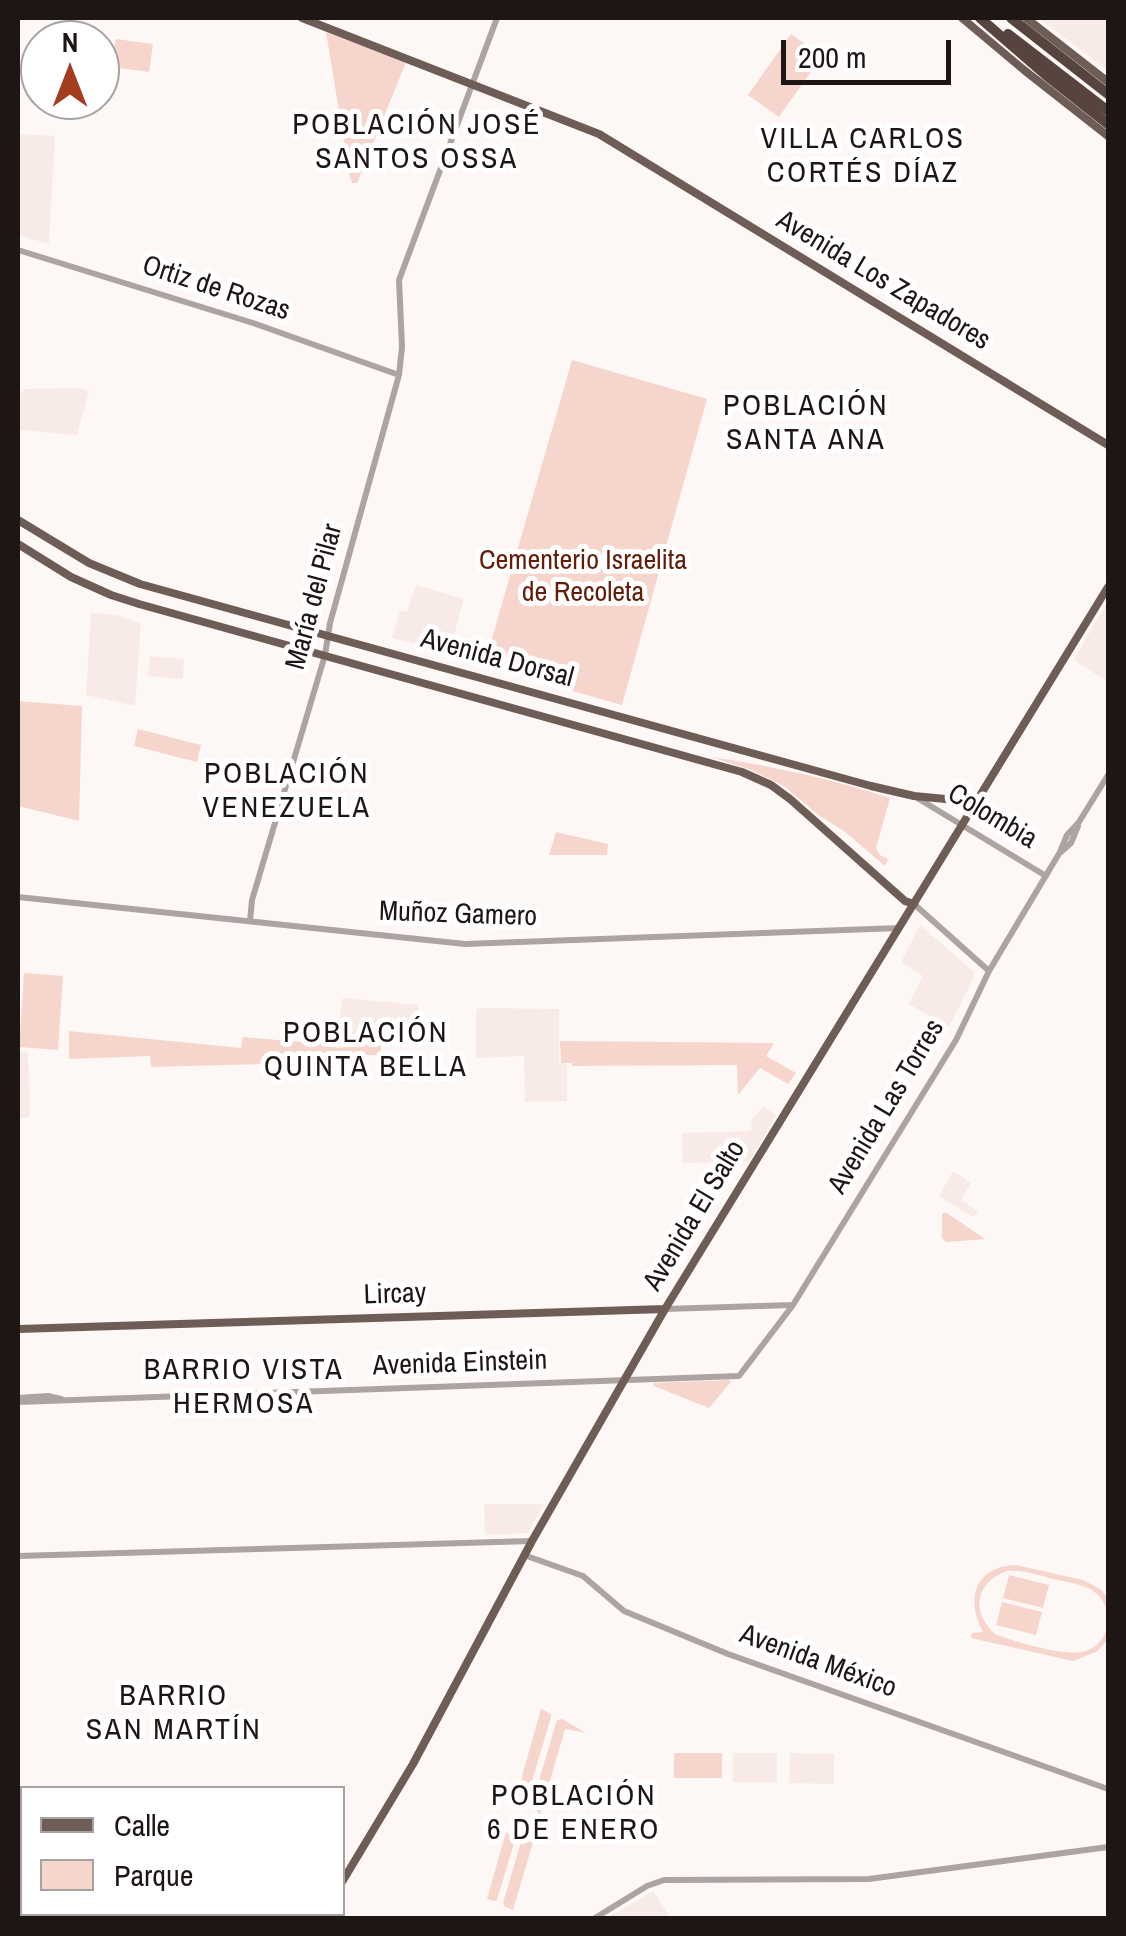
<!DOCTYPE html>
<meta charset="utf-8">
<style>
body{margin:0}
#map{position:relative;width:1126px;height:1936px;overflow:hidden;background:#fdf8f6;font-family:"Archivo Narrow",sans-serif}
canvas{display:block}
.frame{position:absolute;inset:0;border:20px solid #1e1614;pointer-events:none}
.legend{position:absolute;left:20px;top:1786px;width:325px;height:130px;box-sizing:border-box;background:#fff;border:2px solid #a5a2a1;margin:0;padding:12px 18px;list-style:none;font-size:30px;color:#1e1614}
.legend li{display:flex;align-items:center;gap:20px;height:50px}
.legend b{width:50px;border:2px solid #a5a2a1}
.north{position:absolute;left:20px;top:20px;width:100px;height:100px;box-sizing:border-box;background:#fff;border:2px solid #a5a2a1;border-radius:50%;rotate:0deg;font-size:28px;font-weight:700;line-height:40px;text-align:center;color:#1e1614}
.north::after{content:'';display:block;margin:auto;width:35px;height:45px;background:#a43c1f;clip-path:polygon(50% 0,100% 100%,50% 72%,0 100%)}
.scale{position:absolute;left:781px;top:40px;width:170px;height:45px;box-sizing:border-box;border:5px solid #1e1614;border-top:0;padding-left:12px;font-size:30px;line-height:35px;white-space:nowrap;color:#1e1614;-webkit-text-stroke:8px #fff;paint-order:stroke}
</style>
<div id="map">
<canvas width="1126" height="1936"></canvas>
<div class="frame"></div>
<ul class="legend">
<li><b style="height:12px;background:#6e5c57"></b>Calle</li>
<li><b style="height:28px;background:#f5d5cc"></b>Parque</li>
</ul>
<div class="north">N</div>
<div class="scale">200 m</div>
</div>
<script>
const g = document.querySelector('canvas').getContext('2d');
g.lineJoin = 'round';
function fill(path, color) { g.fillStyle = color; g.fill(path, 'evenodd'); }
function stroke(path, color, width, dash) { g.strokeStyle = color; g.lineWidth = width; g.lineCap = dash ? 'butt' : 'round'; g.setLineDash(dash || []); g.stroke(path); }
function write(font, color, halo, rows, align = 'center') {
  g.font = font + ' "Archivo Narrow",sans-serif'; g.lineWidth = 10; g.setLineDash([]); g.textBaseline = 'middle'; g.strokeStyle = halo; g.fillStyle = color; for (const [text, x, y, turn = 0] of rows) {
    g.save(); g.translate(x, y); g.rotate((+turn || 0) * Math.PI / 180); g.textAlign = isNaN(turn) ? turn : align; if (halo) g.strokeText(text, 0, 0); g.fillText(text, 0, 0); g.restore();
  }
}
const built = new Path2D(`
 M1038,18H1108V71L1052,28Z
 M18,134L55,136L49,244L18,235Z
 M79,388L89,391L77,435L19,430L20,395L24,389Z
 M416,585L464,599L449,653L392,638L400,611L407,612Z
 M1108,601V682L1075,661V657Z
 M91,613L118,615L141,624L135,706L86,695Z
 M150,656L184,659L183,679L148,676Z
 M920,925L974,972V977L950,1025L946,1026L909,1004L923,976L901,962Z
 M345,998L418,1005L420,1036L412,1037L411,1041L337,1047L342,999Z
 M479,1008L559,1009V1063L567,1064V1101L525,1102L524,1056L476,1058V1011Z
 M18,1049L20,1051L28,1052L30,1116L28,1118L18,1117Z
 M763,1106L776,1115L749,1162L683,1163L682,1133L751,1131L752,1119Z
 M953,1171L971,1183L961,1200L978,1211L975,1216H971L939,1196Z
 M484,1504H544L528,1533L485,1535Z
 M733,1753H777V1782H733Z
 M790,1753L834,1754V1784L789,1783Z
 M653,1891L671,1918H607Z`);
const green = new Path2D(`
 M326,32L406,62L357,183H352L350,177Z
 M791,34L822,56L779,117L748,95Z
 M116,39L153,44L149,72L111,67Z
 M572,360L707,399L622,705L484,666Z
 M18,701L82,706L79,821L18,806Z
 M138,729L201,745L197,762L134,746Z
 M711,757C772,766 832,779 890,798L876,848L880,855L888,859L885,866L845,832L816,813L784,786L751,770Z
 M556,832L608,844L607,855H549Z
 M24,973L63,976L58,1050L19,1047Z
 M69,1031L241,1048L243,1037L336,1045V1048L381,1044V1055L304,1056V1063L151,1067L150,1056L69,1059Z
 M560,1041L774,1043L766,1056L796,1073L788,1084L760,1068L738,1095L737,1065L572,1066V1063H561Z
 M942,1213H947L985,1239L946,1242L942,1238Z
 M729,1380L731,1382L709,1408L654,1386L653,1383Z
 M1016,1565L1083,1580L1102,1590L1108,1599V1639L1098,1651L1073,1661L971,1638L972,1633L983,1632C965,1599 975,1566 1016,1565ZM1007,1571C1023,1570 1038,1575 1053,1579C1067,1582 1086,1584 1097,1594C1115,1611 1110,1643 1086,1651C1067,1658 1013,1641 995,1634C970,1611 976,1582 1007,1571Z
 M1009,1575L1049,1585L1043,1608L1003,1598Z
 M1002,1602L1042,1612L1036,1635L996,1625Z
 M541,1709L551,1714V1717L525,1805L513,1808Z
 M562,1719L586,1733L565,1729L540,1815L532,1804L557,1720Z
 M674,1753H722V1778H674Z
 M18,1799L22,1801V1914H139L142,1918H18Z
 M506,1832L515,1840L497,1900L494,1901L487,1899Z
 M534,1839L513,1910L505,1907L503,1903L521,1842H528Z`);
const minor = new Path2D(`
 M18,250L253,323L399,375
 M914,796L1046,876
 M1061,852L1071,843L1078,826
 M18,897L465,944L899,928
 M914,904L989,971
 M250,921L252,900L325,655L330,623L399,375L402,347L399,280L497,18
 M665,1309L792,1305
 M18,1398L48,1396L61,1399
 M18,1402L739,1376L793,1305L956,1040L989,971L1060,852L1067,835L1079,822L1108,775
 M524,1555L583,1576L624,1611L728,1654L1108,1789
 M18,1556L532,1541
 M595,1918L647,1886L664,1880L869,1879L1108,1847`);
const major = new Path2D(`
 M302,18L599,134L1108,445
 M962,18L1024,70L1108,136
 M1026,18L1108,82
 M18,520L89,563L140,584L871,786L914,796L977,802
 M18,544L71,577L111,595L139,604L742,772L771,785L790,799L905,901L914,904
 M18,1329L665,1309
 M342,1882L413,1764L532,1541L665,1309L1108,587
 M319,1918L322,1914`);
const highway = new Path2D(`
 M980,18L1047,76L1108,124
 M1011,18L1108,94
 M1008,34L1108,111`);
const streetNames = [
 ["Avenida Los Zapadores",883,281,31],
 ["Ortiz de Rozas",216,289,18],
 ["María del Pilar",315,597,-75],
 ["Avenida Dorsal",497,659,15],
 ["Colombia",992,817,31],
 ["Muñoz Gamero",458,915,2],
 ["Avenida Las Torres",887,1107,-59],
 ["Avenida El Salto",695,1216,-59],
 ["Lircay",395,1295,-2],
 ["Avenida Einstein",460,1364,-2],
 ["Avenida México",818,1662,20]
];
const parkNames = [
 ["Cementerio Israelita",583,561],
 ["de Recoleta",583,593]
];
const neighbourhoodNames = [
 ["POBLACIÓN JOSÉ",417,126],
 ["SANTOS OSSA",417,160],
 ["VILLA CARLOS",863,140],
 ["CORTÉS DÍAZ",863,174],
 ["POBLACIÓN",806,407],
 ["SANTA ANA",806,441],
 ["POBLACIÓN",287,775],
 ["VENEZUELA",287,809],
 ["POBLACIÓN",366,1034],
 ["QUINTA BELLA",366,1068],
 ["BARRIO VISTA",244,1371],
 ["HERMOSA",244,1405],
 ["BARRIO",174,1697],
 ["SAN MARTÍN",174,1731],
 ["POBLACIÓN",574,1797],
 ["6 DE ENERO",574,1831]
];
fill(built, '#f8ebe7');
fill(green, '#f5d5cc');
stroke(minor, '#ada3a0', 6);
stroke(major, '#6e5c57', 8);
stroke(highway, '#57443e', 10);
write('28px', '#1e1614', '#fff', streetNames);
write('28px', '#621d08', '#fff', parkNames);
g.letterSpacing = '2.5px';
write('30px', '#1e1614', '#fff', neighbourhoodNames);
g.letterSpacing = '0px';
</script>
